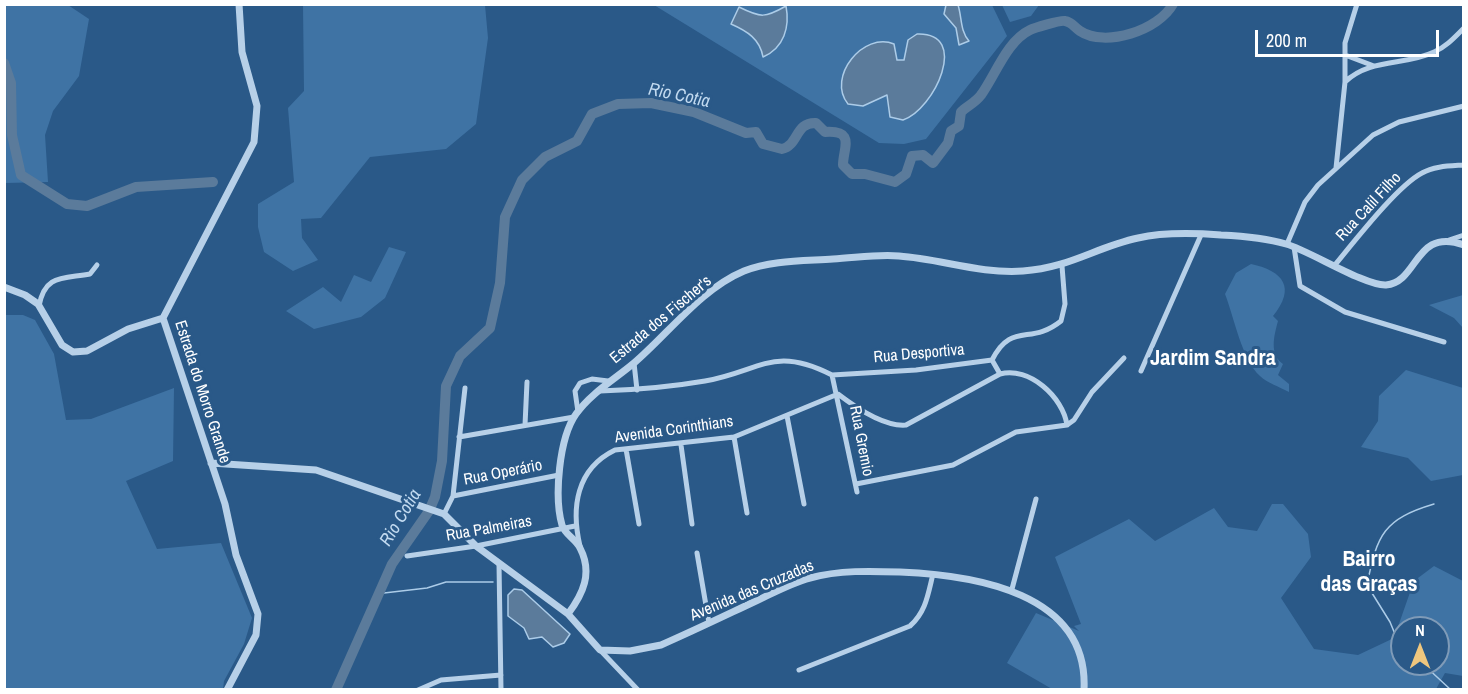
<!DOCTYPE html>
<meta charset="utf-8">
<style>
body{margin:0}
#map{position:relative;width:1468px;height:694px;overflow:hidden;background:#2a5988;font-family:"Archivo Narrow",sans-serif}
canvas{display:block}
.frame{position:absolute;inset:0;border:6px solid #fff;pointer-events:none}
.north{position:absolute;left:1390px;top:616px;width:60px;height:60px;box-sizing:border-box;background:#2a5988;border:2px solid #7f9bb8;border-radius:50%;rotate:0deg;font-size:16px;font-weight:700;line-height:24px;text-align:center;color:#fff}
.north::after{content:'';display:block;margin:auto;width:21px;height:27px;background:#efc77e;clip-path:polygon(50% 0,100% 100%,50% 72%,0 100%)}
.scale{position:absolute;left:1255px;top:30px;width:184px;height:27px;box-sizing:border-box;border:3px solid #fff;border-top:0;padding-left:8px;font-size:18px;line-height:21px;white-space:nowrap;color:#fff;-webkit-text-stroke:4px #2a5988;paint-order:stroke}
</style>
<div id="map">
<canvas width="1468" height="694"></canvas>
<div class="frame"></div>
<div class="north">N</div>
<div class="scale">200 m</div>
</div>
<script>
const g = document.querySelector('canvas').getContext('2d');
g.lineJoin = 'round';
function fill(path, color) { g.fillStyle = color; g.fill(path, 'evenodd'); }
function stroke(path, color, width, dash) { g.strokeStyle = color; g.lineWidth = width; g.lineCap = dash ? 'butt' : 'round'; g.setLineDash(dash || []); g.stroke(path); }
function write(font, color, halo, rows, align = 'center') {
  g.font = font + ' "Archivo Narrow",sans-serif'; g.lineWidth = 6; g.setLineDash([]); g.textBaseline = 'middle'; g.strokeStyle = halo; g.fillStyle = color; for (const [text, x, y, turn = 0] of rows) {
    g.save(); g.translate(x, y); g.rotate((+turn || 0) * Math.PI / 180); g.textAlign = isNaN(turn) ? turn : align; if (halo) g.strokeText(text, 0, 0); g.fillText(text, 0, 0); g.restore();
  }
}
const green = new Path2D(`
 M4,5H68L89,19L79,76L53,111L45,135L48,182L5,183Z
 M303,5H485L488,38L476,124L446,149L370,157L321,218L301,219L302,238L318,260L293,271L264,252L258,227V204L294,182L288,108L304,91Z
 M654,5H992L1007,36L926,139L904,144L879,143Z
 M1002,5H1039L1031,16L1010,22Z
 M389,247L406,252L385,298L361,317L314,329L286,311L323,287L341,302L354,275L371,282Z
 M1251,264C1284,271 1296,288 1273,316L1278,321C1274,336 1269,354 1283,364L1278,375L1289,384V392C1280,387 1267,383 1260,376C1242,360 1234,317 1225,294L1236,273Z
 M1463,295V328L1454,318L1429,305Z
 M5,315H23L35,320L54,354L66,420L91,419L174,388L173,461L126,481L157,549L221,543L252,618L244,644L224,681L223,689H5Z
 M1406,370L1463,388V475L1431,481L1408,458L1361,447L1378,421L1379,396Z
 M1272,504H1283L1308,534L1311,557L1281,598L1314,649L1358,655L1394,638L1414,581L1434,566L1463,581V676L1445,673L1436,689H1052L1007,663L1036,613L1079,631L1074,626L1081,624L1055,557L1129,519L1155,541L1214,508L1228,527L1257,531ZM1402,628H1438V664H1402Z`);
const water = new Path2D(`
 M946,5H958C962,17 960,31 969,41L959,45L956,28L944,14Z
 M786,6C790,27 784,48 763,57C760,39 747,31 731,24L739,7C761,18 765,18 786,6Z
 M917,34C971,32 934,110 903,120L890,117L887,95L863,106L848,104C826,77 864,31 894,44L897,60H904L908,40Z
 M514,589L522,590L570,634L564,643L553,647L542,637L529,639L524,628L508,616V595Z`);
const stream = new Path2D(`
 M381,590L384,593L427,588L446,582H493
 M1402,651L1390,622L1367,585C1377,534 1384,519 1434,504
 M1423,664L1451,690`);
const river = new Path2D(`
 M4,63L11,83L12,135L21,175L67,204L87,206L136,187L213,182
 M336,690L392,564L429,511L435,497L442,461L446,386L460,356L490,328L500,283L505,217L522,180L545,157L577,141L592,114L618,104L651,103L694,112L746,133L756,132L763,144L782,149C799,145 795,122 816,123L825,132C856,130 843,148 843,165L852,174H865L895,182L906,174L912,156L923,155L933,163L948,143L951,131L959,126L961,112C967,106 975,103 981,95C996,74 1007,41 1030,30C1034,28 1060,20 1065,21C1072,22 1074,27 1080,31C1105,48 1159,30 1173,4`);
const minor = new Path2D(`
 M1345,55L1374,66
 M1345,82V43L1357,4
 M1336,168L1345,82C1370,58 1405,66 1434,52C1446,47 1455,37 1464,28
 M1449,240L1464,235
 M1287,244L1305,202L1318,185L1373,135L1399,122L1464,106
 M1294,247L1300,286L1345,312L1444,342
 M1334,266C1354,242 1397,186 1422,173C1434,166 1450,166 1464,165
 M39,306C45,274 63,279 90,274L97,265
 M992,360C1012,321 1030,346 1061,321L1065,304L1062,266
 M634,363L637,390
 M1141,371L1201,235
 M832,375L916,370L992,360L1000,374
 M600,391C635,390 670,387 705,381C761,371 773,345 832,375L857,492
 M578,412L575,391L580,383L592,379L608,381
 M787,416L804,504
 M525,425L527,382
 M459,437L574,417
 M734,437L747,513
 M681,445L692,524
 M626,449L639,524
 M856,484L953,465L1016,432L1067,425L1074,420L1092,392L1124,358
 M453,496L559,475
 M444,514L453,496L465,388
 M580,546C571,508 576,469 615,450L734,437L838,394C855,407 884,427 906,425L1000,374C1029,366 1063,397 1067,425
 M697,553L709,623
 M407,556L476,546L575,526
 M499,564L501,690
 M1012,589L1036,499
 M600,650L638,690
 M799,670L910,626C926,612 928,594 933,574
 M418,690L441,680L501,675`);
const tertiary = new Path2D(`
 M4,287L25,295L38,304L62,345L73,352L87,351L128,329L163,318
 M211,463L316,470L444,514L476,546L568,614C583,594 593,573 580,548C576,539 565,535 562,525C554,497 559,438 576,414C591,393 615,379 634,363C669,333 701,289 744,271C771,260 805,261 833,259C855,258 877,254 899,256C941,259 980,274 1023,271C1069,268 1096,247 1138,238C1164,232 1194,233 1221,235C1242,236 1266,238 1286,244C1310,251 1365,286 1386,285C1419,282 1414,227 1464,245
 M568,614L600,650L630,651L661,645C693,631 724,616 756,601C773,593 791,583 810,578C839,570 871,571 900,572C973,575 1089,592 1084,690
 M227,690L256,635L258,614L236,555L225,504L163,318L254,142L257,106L242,52L239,4`);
const streetNames = [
 ["Rua Calil Filho",1369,207,-47],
 ["Estrada dos Fischer's",661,320,-40],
 ["Rua Desportiva",919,354,-5],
 ["Estrada do Morro Grande",202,392,72],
 ["Avenida Corinthians",674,430,-8],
 ["Rua Gremio",861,441,79],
 ["Rua Operário",503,473,-11],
 ["Rua Palmeiras",489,529,-10],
 ["Avenida das Cruzadas",752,591,-23]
];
const waterNames = [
 ["Rio Cotia",679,96,12],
 ["Rio Cotia",401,518,-59]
];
const districtNames = [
 ["Jardim Sandra",1213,359],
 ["Bairro",1369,560],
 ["das Graças",1369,585]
];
fill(green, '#3f73a4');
fill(water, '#5b7b9b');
stroke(water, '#accce8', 1.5);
stroke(stream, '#accce8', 1.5);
stroke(river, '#5b7b9b', 10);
stroke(minor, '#b7d0e8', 5);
stroke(tertiary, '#b7d0e8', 7);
write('16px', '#fff', '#2a5988', streetNames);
write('italic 18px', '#c2daf0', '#2a5988', waterNames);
write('bold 22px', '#fff', '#2a5988', districtNames);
</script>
